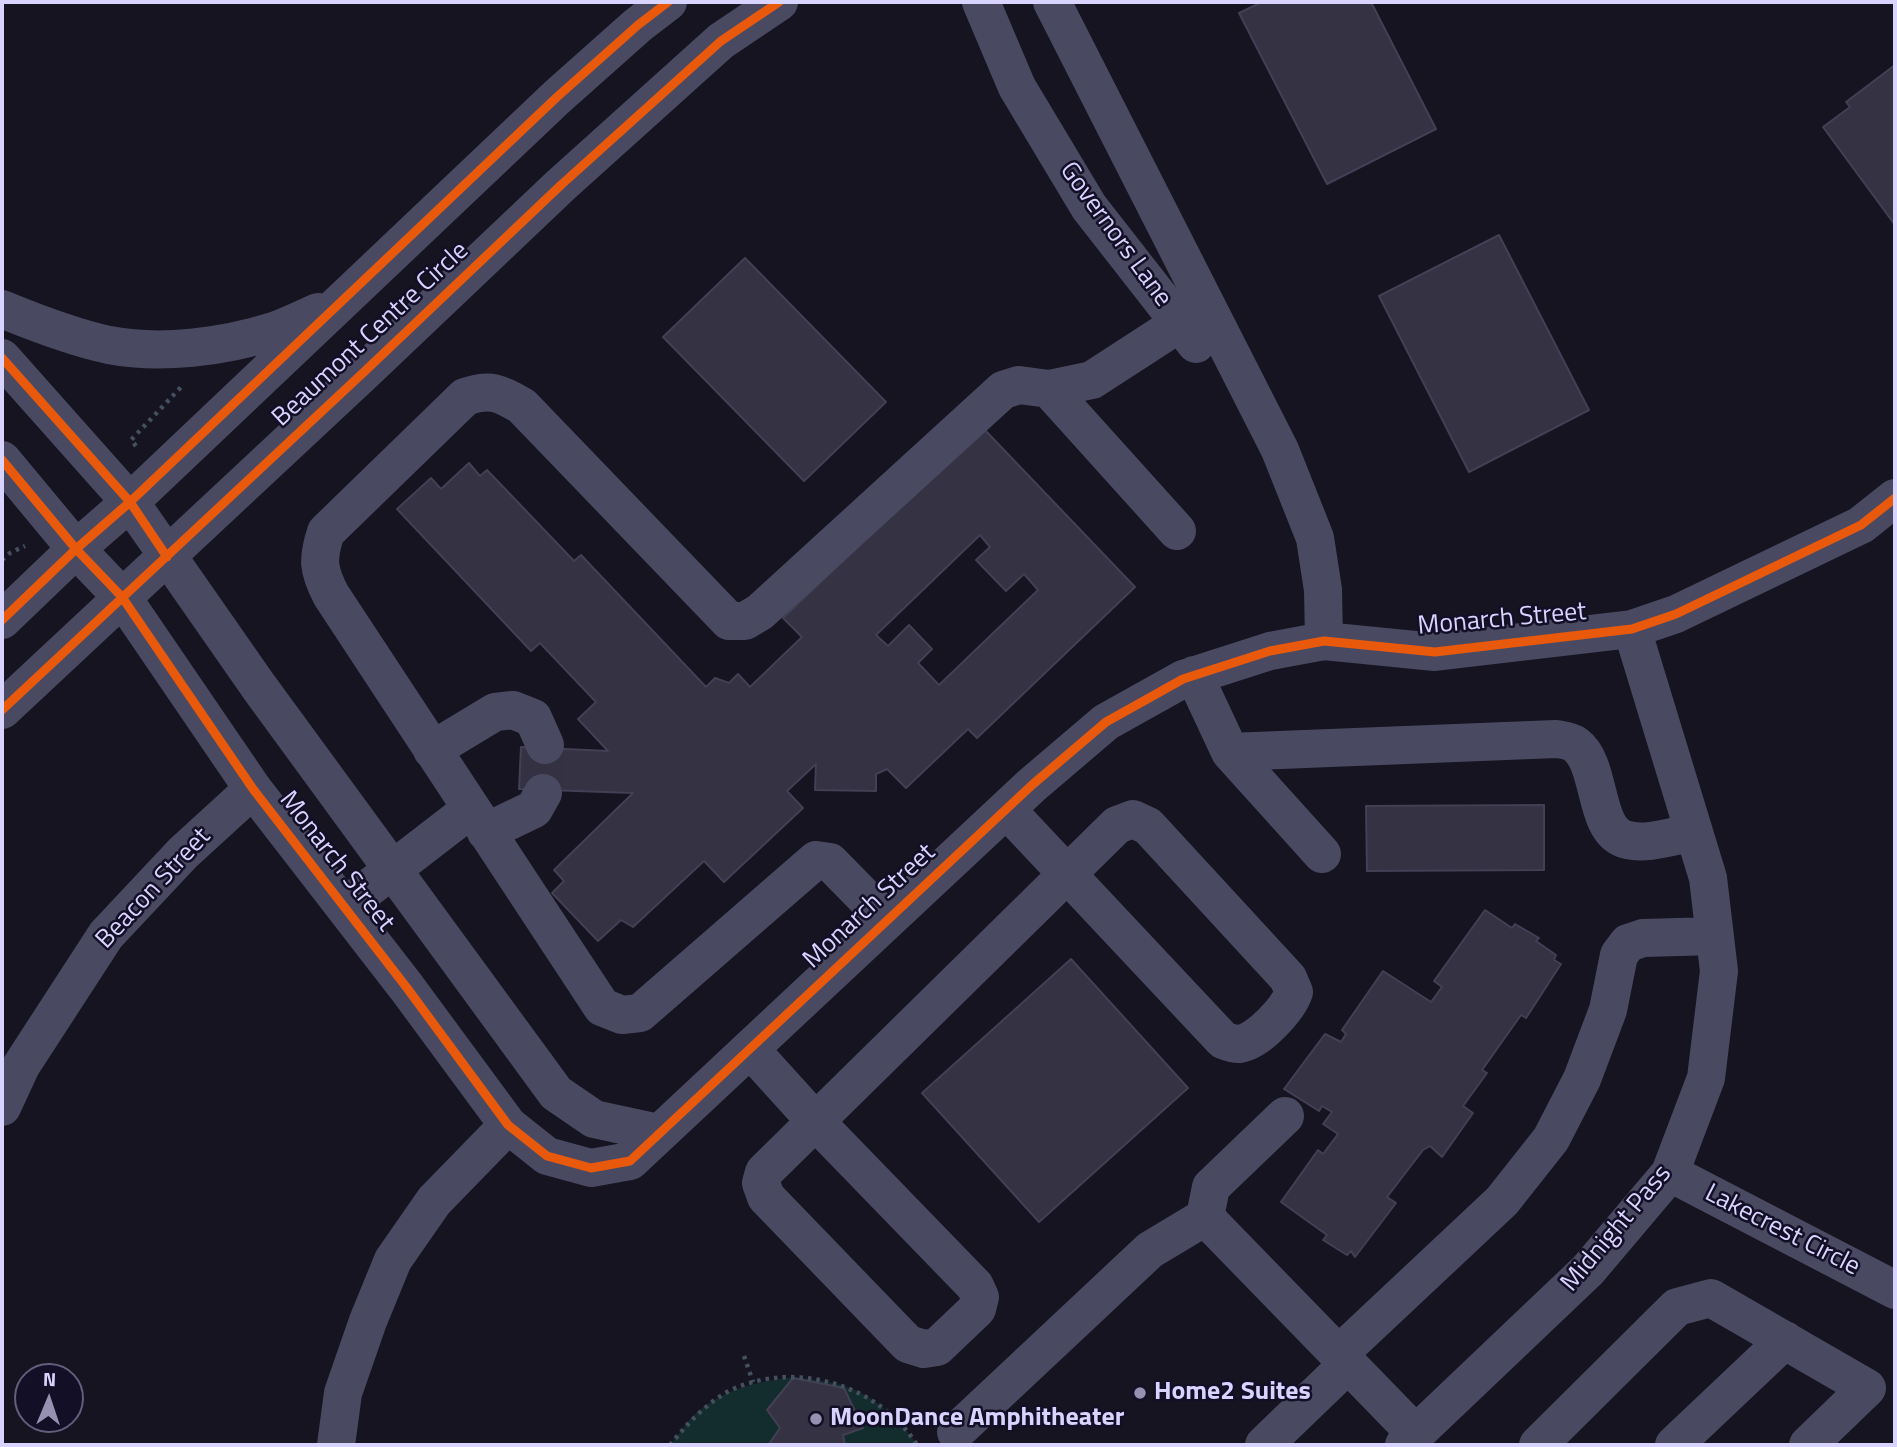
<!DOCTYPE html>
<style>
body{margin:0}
#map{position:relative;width:1897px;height:1447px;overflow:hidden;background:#161421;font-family:"Titillium Web",sans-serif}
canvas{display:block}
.frame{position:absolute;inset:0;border:4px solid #d9d4ff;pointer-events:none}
.north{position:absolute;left:14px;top:1363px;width:70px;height:70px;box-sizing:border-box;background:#130f26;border:2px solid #625e7d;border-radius:50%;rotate:2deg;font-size:19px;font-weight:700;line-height:28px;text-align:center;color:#d9d4ff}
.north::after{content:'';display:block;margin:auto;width:24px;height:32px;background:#9591b1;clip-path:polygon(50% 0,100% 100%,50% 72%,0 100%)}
</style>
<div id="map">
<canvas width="1897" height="1447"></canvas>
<div class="frame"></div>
<div class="north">N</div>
</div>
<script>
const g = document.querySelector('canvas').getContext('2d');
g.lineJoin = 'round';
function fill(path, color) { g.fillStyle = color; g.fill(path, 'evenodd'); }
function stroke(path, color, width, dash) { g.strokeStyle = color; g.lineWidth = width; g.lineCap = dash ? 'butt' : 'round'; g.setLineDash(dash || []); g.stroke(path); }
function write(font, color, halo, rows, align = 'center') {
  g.font = font + ' "Titillium Web",sans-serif'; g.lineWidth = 5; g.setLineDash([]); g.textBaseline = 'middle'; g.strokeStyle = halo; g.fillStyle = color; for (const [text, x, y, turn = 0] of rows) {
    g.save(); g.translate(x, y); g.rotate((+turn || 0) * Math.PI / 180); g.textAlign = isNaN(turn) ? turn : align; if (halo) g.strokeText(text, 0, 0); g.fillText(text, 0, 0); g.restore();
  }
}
const green = new Path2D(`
 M795,1377C808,1379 821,1380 834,1383C867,1390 899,1417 917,1445H670C678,1436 685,1424 694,1415C724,1388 757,1382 795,1377Z`);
const building = new Path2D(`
 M1262,2H1371L1436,129L1327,184L1239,13Z
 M1895,65V225L1823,127L1850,107L1846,102Z
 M1499,235L1589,410L1469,472L1379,296Z
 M745,258L886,402L804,481L663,337Z
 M983,428L1135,587L977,738L968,729L906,788L887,769L876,774V791L815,790L816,764L787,791L803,808L724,882L704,861L633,927L621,920L598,941L552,893L564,881L554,870L633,793L519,789L521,747L608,751L578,719L596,702L540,643L531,651L397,509L431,478L441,489L469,463L480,476L487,470L574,561L581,555L706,687L715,678L729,683L738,674L750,687L802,637L783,618ZM980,535L990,547L976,560L1006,591L1024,574L1038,590L939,685L918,663L932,649L909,625L888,646L876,635Z
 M1544,805V870L1367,871L1366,806Z
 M1485,910L1512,928L1515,924L1539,938L1536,941L1556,955L1554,960L1561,964L1526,1018L1521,1015L1482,1070L1487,1073L1463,1106L1473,1113L1442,1157L1430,1146L1423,1150L1387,1197L1396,1203L1355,1257L1351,1251L1347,1255L1323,1240L1327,1235L1281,1202L1318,1150L1323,1154L1338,1134L1323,1124L1332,1112L1322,1106L1319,1111L1284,1089L1325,1034L1341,1042L1346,1034L1342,1030L1383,971L1431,1002L1442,987L1434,981Z
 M1071,959L1188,1088L1039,1222L922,1093Z
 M793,1378L844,1388L863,1428L843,1435L845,1445L769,1444L780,1428L767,1410Z`);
const minorTunnel = new Path2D(`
 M543,793L545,745`);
const path = new Path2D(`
 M136,446L131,440L184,384
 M2,560L10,553L25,546
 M744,1356L753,1382
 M670,1445C688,1423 707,1402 733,1389C798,1360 880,1386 917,1445`);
const minor = new Path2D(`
 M981,2L1017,87L1089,207L1196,344
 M1052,2L1280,450L1315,538L1323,590L1324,641
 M2,309C36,323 72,337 109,345C161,355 223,347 274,331C289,326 304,318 318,312
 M2,358L130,502L259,687L556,1093L594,1119L659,1133
 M1049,389L1177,531
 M2,460L76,549L122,597L253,789L407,988L508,1125L547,1156L591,1168L630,1161L1032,785L1106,722L1183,679L1270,651L1324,641L1435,652L1632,629L1676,614L1861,525L1895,498
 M2,620L76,549L130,502L557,97L638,25L668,2
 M1194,675L1230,752L1556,739C1562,740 1571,741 1576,745C1602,765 1593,828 1624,839C1645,846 1673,836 1694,832
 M2,710L365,371L561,185L721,41L779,2
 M432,750L495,712L513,710L533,718L545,745
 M1230,752L1322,854
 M486,832L534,809L543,793
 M344,907L471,809
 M887,920L830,862L816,860L640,1013L622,1015L602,1007L331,595C318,570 317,559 326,532L465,397C490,388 500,393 522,406L729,621H745L760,612L1003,390L1019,385L1049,389L1092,380L1180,323L1208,309
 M750,1049L817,1123L975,1286L980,1297L977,1309L937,1347L924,1349L908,1344L766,1197L761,1183L764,1172L1117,825L1133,819L1148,826L1288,978L1294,992C1288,1009 1258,1042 1239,1044C1234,1044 1228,1042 1223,1040L1006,809
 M2,1107L21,1066L106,935L183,853L253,789
 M1285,1116L1211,1187L1205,1217L1416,1434
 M1670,1173L1895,1290
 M1339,1354L1502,1201L1551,1139L1582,1079L1608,1010L1619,955L1628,943L1643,938L1715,936
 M956,1432L1150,1250L1205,1217
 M336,1445L343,1393L368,1321L393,1260L434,1201L508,1125
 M1264,1445L1348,1364
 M1404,1445L1588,1270L1670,1173L1706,1078L1719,971L1708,878L1632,629
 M1538,1445L1677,1307L1711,1298L1867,1388L1808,1445
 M1674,1445L1785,1340`);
const cycleway = new Path2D(`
 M2,358L130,502L167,557
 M2,460L76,549L122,597L253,789L407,988L508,1125L547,1156L591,1168L630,1161L1032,785L1106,722L1183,679L1270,651L1324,641L1435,652L1632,629L1676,614L1861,525L1895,498
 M2,620L76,549L130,502L557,97L638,25L668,2
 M2,710L365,371L561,185L721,41L779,2`);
const markers = [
 [1140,1393,7,"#9591b1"],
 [816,1419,7,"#9591b1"]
];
const streetNames = [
 ["Governors Lane",1115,235,54],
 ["Beaumont Centre Circle",371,335,-43],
 ["Monarch Street",1502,620,-5],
 ["Monarch Street",336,862,52],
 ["Beacon Street",154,889,-47],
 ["Monarch Street",870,907,-43],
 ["Midnight Pass",1617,1229,-50],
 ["Lakecrest Circle",1782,1231,27]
];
const poiNames = [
 ["Home2 Suites",1154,1393],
 ["MoonDance Amphitheater",830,1419]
];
fill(green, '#132c2d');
fill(building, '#343243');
stroke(building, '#433f54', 2);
stroke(minorTunnel, '#333142', 38, [38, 19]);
stroke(path, '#44505f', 4.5, [3.5, 5]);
stroke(minor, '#4a4962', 38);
stroke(cycleway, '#e8590c', 9);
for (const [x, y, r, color] of markers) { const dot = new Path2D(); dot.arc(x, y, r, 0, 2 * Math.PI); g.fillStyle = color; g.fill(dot); stroke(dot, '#130f26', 2.5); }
write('26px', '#d9d4ff', '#130f26', streetNames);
write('bold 26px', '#d9d4ff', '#130f26', poiNames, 'left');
</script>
